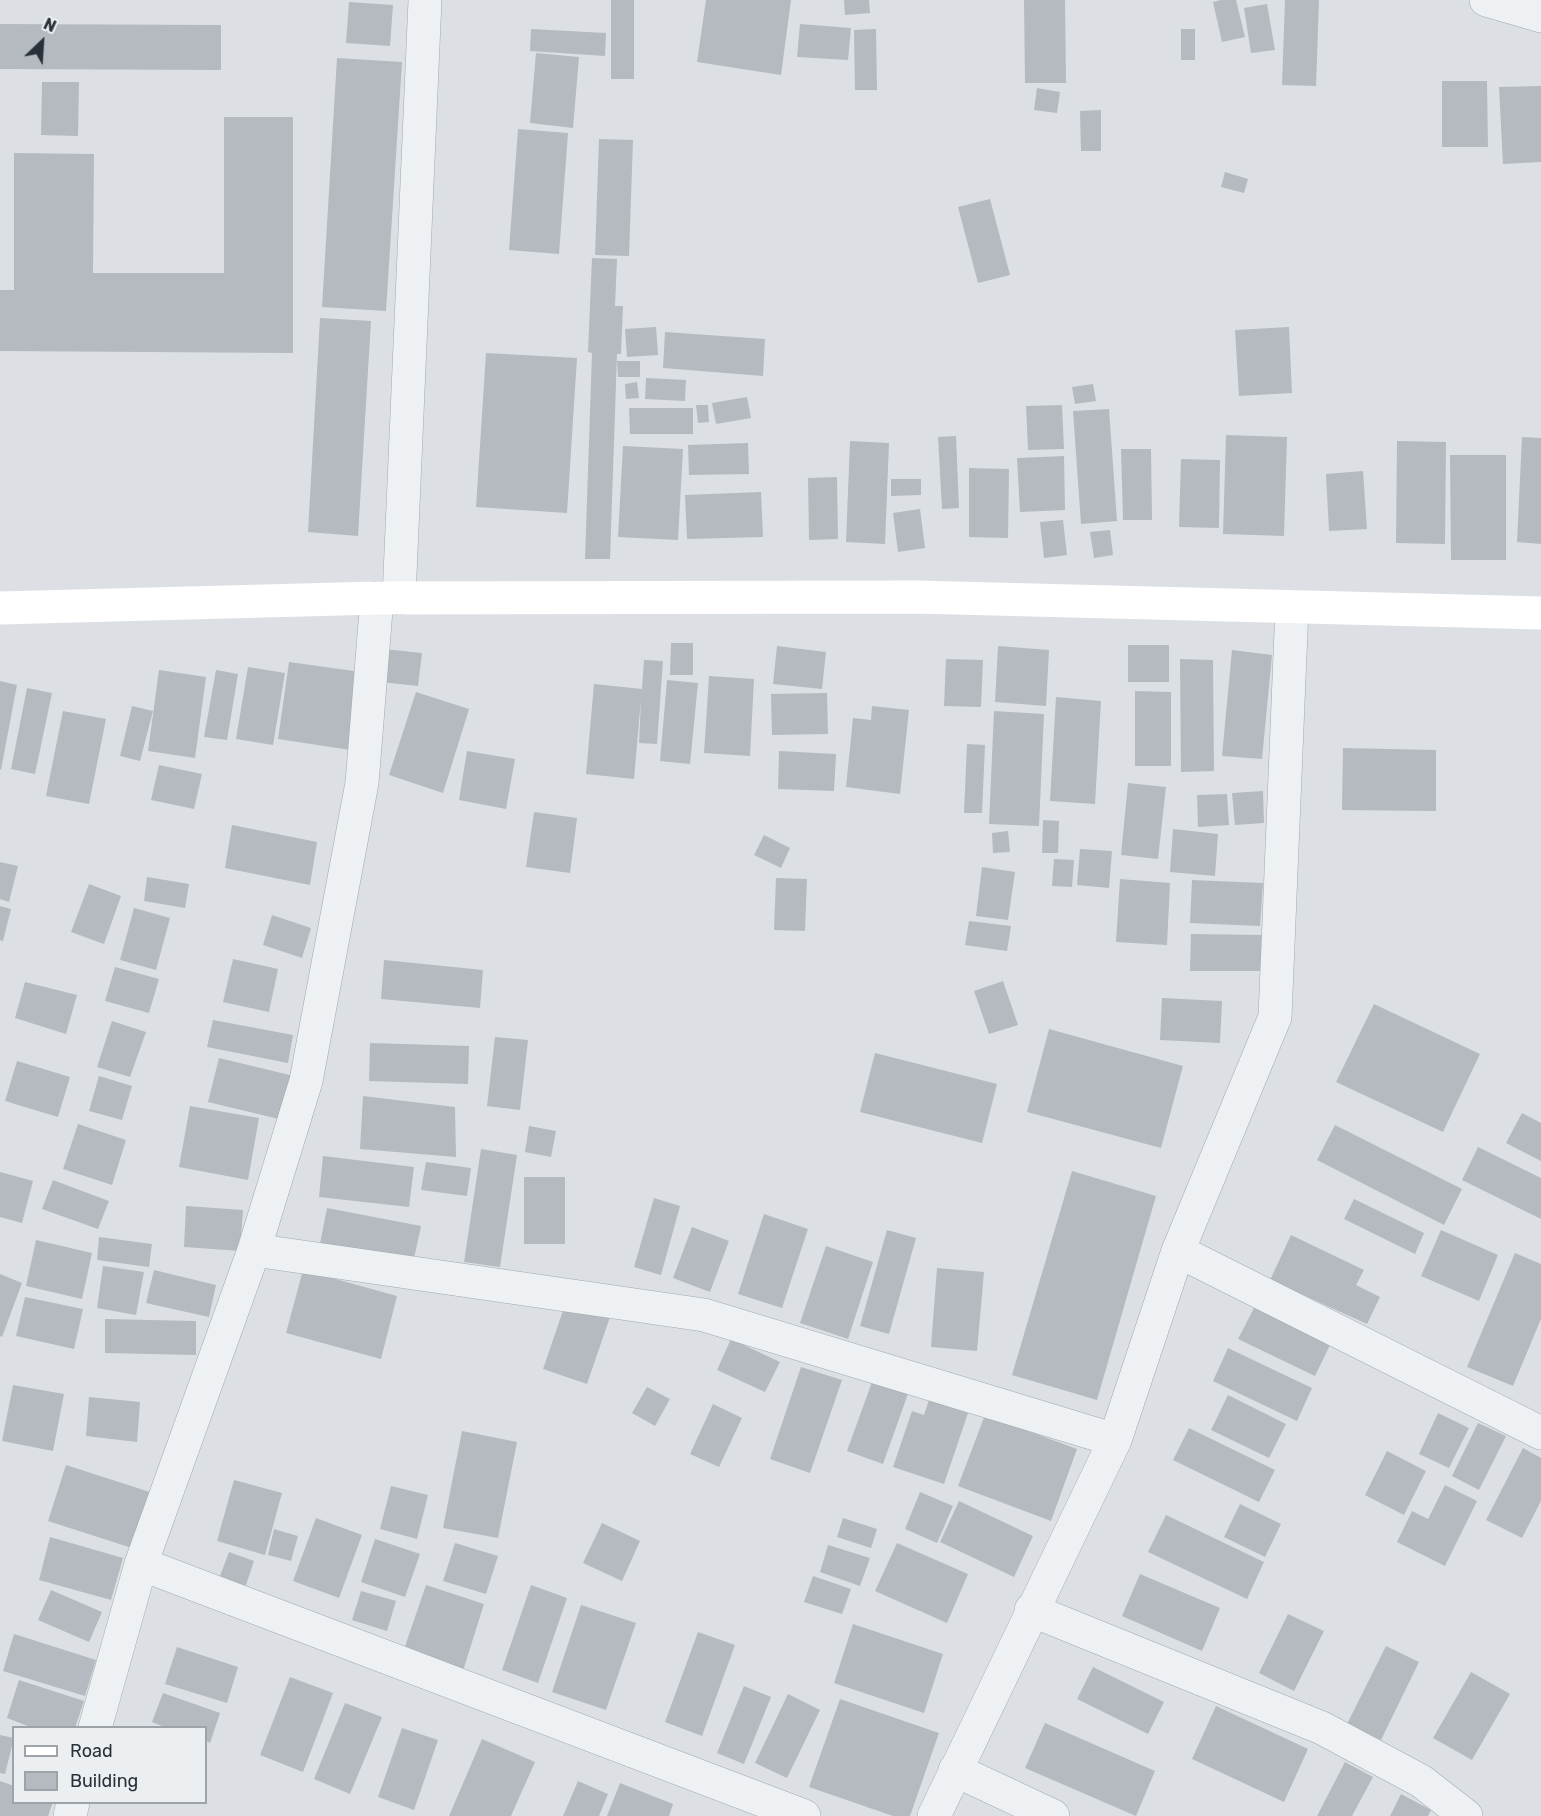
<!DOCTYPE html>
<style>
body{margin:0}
#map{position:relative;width:1541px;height:1816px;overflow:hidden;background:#dce0e4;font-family:Rubik,sans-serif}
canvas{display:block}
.legend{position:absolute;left:12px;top:1726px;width:195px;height:78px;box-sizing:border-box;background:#ebeff2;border:2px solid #9da3a8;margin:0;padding:8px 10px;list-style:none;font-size:18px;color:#283039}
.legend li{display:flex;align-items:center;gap:12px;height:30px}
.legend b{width:30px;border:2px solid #9da3a8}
.north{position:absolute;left:12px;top:12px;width:60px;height:60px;-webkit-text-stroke:4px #ebeff2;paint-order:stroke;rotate:25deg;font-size:16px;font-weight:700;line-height:24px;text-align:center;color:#283039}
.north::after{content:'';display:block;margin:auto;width:21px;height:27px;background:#283039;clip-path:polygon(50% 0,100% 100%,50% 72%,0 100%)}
</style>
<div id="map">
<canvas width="1541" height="1816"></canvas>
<ul class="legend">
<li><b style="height:8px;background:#fff"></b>Road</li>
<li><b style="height:16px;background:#b4bac0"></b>Building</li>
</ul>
<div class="north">N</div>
</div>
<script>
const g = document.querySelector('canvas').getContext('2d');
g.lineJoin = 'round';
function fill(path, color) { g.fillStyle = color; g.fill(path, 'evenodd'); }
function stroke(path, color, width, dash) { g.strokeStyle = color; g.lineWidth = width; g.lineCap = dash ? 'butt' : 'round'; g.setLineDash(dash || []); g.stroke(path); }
const building = new Path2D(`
 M611,0H634V79H611Z
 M706,0H791L781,75L697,62Z
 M844,0H869L870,13L845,15Z
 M1024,0H1065L1066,83H1025Z
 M1221,0H1236L1245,37L1222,42L1213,2Z
 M1285,0H1319L1316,86L1282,85Z
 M349,2L393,5L390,46L346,43Z
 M1267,4L1275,50L1251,53L1244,8Z
 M0,24L221,25V70L0,69Z
 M800,24L851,28L848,60L797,57Z
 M531,29L606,33L605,56L530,51Z
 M876,29L877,90H855L854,30Z
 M1181,29H1195V60H1181Z
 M536,53L579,57L573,128L530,123Z
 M337,58L402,62L386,311L322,307Z
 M1442,81H1487L1488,147H1442Z
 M42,82H79L78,136L41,135Z
 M1541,86V162L1503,164L1499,87Z
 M1037,88L1060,92L1057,113L1034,110Z
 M1101,110V151H1081L1080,111Z
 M224,117H293V353L0,351V290H14V153L94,154L93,273H224Z
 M518,129L568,133L559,254L509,250Z
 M599,139L633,140L629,256L595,255Z
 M1225,172L1248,179L1244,193L1221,187Z
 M990,199L1010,275L978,283L958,207Z
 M592,258L617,259L615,306H623L621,354H617L610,559H585L592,353L588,352Z
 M320,318L371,321L358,536L308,532Z
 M656,327L658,355L627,357L625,329Z
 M1289,327L1292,393L1239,396L1235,330Z
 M665,332L765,339L763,376L663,368Z
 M486,353L577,358L567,513L476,507Z
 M617,361H640V377H618Z
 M646,378L686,380L685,401L645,399Z
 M637,382L639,398L626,399L625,384Z
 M1093,384L1096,401L1075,404L1072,387Z
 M747,397L751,418L716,424L712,403Z
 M696,405H708L709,422L698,423Z
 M1062,405L1064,449L1028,450L1026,406Z
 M629,408H693V434H630Z
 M1109,409L1117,521L1081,524L1073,411Z
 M1226,435L1287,437L1284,536L1223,534Z
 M956,436L959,508L942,509L938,437Z
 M1522,437L1541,438V544L1517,542Z
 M850,441L889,443L885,544L846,542Z
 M1397,441L1446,442L1445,544L1396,543Z
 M748,443L749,474L689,475L688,445Z
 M623,446L683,449L678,540L618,537Z
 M1121,449H1151L1152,520H1123Z
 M1450,455H1506V560H1451Z
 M1064,456L1065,510L1020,512L1017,458Z
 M1181,459L1220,460L1219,528L1179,527Z
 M969,468L1009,469L1008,538L969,537Z
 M1363,471L1367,529L1329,531L1326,474Z
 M837,477L838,539L809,540L808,478Z
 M891,479H921V495L891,496Z
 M761,492L763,537L687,539L685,495Z
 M920,509L925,548L898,552L893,513Z
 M1063,520L1067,555L1044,558L1040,522Z
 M1110,530L1113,555L1094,558L1090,532Z
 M671,643H693V675H670Z
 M1128,645H1169V682H1128Z
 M777,646L826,652L822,689L773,684Z
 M998,646L1049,650L1046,706L995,702Z
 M384,649L422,653L418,686L381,682Z
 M1232,650L1272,655L1262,759L1222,756Z
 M946,659L983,660L981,707L944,706Z
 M1180,659L1213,660L1214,771L1181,772Z
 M644,660L663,661L657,744L639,743L641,699L634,779L586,774L594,684L642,689Z
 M289,662L368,673L357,751L278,739Z
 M248,667L285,673L273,745L236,739Z
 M159,670L206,677L195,758L148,751Z
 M216,670L238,674L227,740L204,737Z
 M709,676L754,679L750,756L704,753Z
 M667,680L698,683L690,764L660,761Z
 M0,681L17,685L1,770L0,769Z
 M27,688L52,693L35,774L11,769Z
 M1135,691L1171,692V766H1135Z
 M416,692L469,709L443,793L389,775Z
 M827,693L828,734L772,735L771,694Z
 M1056,697L1101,701L1095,804L1050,801Z
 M132,706L153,711L140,761L120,756Z
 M872,706L909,710L900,794L846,787L853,718L871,720Z
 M63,711L106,719L89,804L46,796Z
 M994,711L1044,714L1039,826L989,824Z
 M967,744L985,745L982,813H964Z
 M1343,748L1436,750V811L1342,810Z
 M467,751L515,759L506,809L459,800Z
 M779,751L836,754L834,791L778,789Z
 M159,765L202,774L194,809L151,800Z
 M1128,783L1166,787L1158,859L1121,855Z
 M1263,791L1264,823L1235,825L1232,793Z
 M1227,794L1229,825L1198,827L1197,795Z
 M534,812L577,818L570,873L526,867Z
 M1043,820L1059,821L1058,853H1042Z
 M232,825L317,842L310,885L225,868Z
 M1173,829L1218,834L1215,876L1170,872Z
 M1008,831L1010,852L993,853L992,833Z
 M764,835L790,848L781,868L754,855Z
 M1080,849L1112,851L1109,888L1077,885Z
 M1054,859L1074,860L1072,887L1052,886Z
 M0,862L18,866L9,902L0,899Z
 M982,867L1015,872L1008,920L976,916Z
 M147,877L189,884L185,908L144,901Z
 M776,878L807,879L805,931L774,930Z
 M1120,879L1170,883L1167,945L1116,942Z
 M1192,880L1263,883L1260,926L1190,923Z
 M89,884L121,896L104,944L71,932Z
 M0,906L11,909L3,941L0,940Z
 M134,908L170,918L156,970L120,960Z
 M272,915L311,928L302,958L263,945Z
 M969,921L1011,926L1007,951L965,945Z
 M1191,934L1262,935L1261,971H1190Z
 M233,959L278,969L269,1012L223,1002Z
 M384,960L483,970L480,1008L381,999Z
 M115,967L159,979L149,1013L105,1001Z
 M1003,981L1018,1025L989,1034L974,991Z
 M25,982L77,995L66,1034L15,1018Z
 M1162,998L1222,1001L1220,1043L1160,1040Z
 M1374,1004L1480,1054L1443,1132L1336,1082Z
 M213,1020L293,1035L288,1063L207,1047Z
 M112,1021L146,1032L130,1077L97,1067Z
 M1049,1029L1183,1066L1161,1148L1027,1112Z
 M495,1037L528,1040L520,1110L487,1106Z
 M370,1043L469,1046L468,1084L369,1081Z
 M875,1053L997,1084L982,1143L860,1112Z
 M219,1058L294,1076L283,1120L208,1102Z
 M17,1061L70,1077L58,1117L5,1101Z
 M99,1076L132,1086L122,1120L89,1111Z
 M363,1096L455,1107L456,1157L360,1149Z
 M190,1106L259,1118L248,1180L179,1167Z
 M1522,1113L1541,1123V1161L1506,1143Z
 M78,1124L126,1140L112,1185L63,1169Z
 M1335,1125L1462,1189L1444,1225L1317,1160Z
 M529,1126L556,1131L551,1157L525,1152Z
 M1478,1147L1541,1178V1219L1462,1180Z
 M481,1149L517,1155L500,1267L464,1262Z
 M323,1156L414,1167L409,1207L319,1197Z
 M426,1162L471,1168L467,1196L421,1190Z
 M1072,1171L1156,1196L1097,1400L1012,1375Z
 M0,1172L33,1181L22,1223L0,1217Z
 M524,1177H565V1244H524Z
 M53,1180L109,1201L98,1229L42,1209Z
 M654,1198L680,1206L661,1275L634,1267Z
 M1354,1199L1424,1233L1415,1254L1344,1219Z
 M186,1206L243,1210L240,1251L184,1247Z
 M327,1208L421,1226L412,1268L319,1249Z
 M764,1214L808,1229L782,1308L738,1294Z
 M692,1227L729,1241L710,1292L673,1278Z
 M887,1230L916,1238L889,1334L860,1326Z
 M1441,1230L1498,1255L1479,1301L1421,1276Z
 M1291,1235L1364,1270L1356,1285L1380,1297L1367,1324L1270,1280Z
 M99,1237L152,1244L149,1267L97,1260Z
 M36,1240L92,1253L82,1299L26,1286Z
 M826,1246L873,1262L848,1339L800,1323Z
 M1515,1253L1541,1264V1319L1513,1386L1467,1367Z
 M103,1266L144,1272L136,1315L97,1308Z
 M937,1268L984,1272L977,1351L931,1347Z
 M154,1270L216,1285L209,1317L146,1303Z
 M303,1270L397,1296L381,1359L286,1333Z
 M0,1274L22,1283L2,1337L0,1336Z
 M25,1297L83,1309L74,1349L16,1336Z
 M567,1299L611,1314L587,1384L543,1369Z
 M1254,1308L1330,1345L1315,1376L1238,1339Z
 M105,1319L196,1321V1355L105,1353Z
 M731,1339L780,1362L765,1392L717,1370Z
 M1228,1348L1312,1388L1297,1421L1213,1381Z
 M801,1367L842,1380L810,1473L770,1459Z
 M873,1379L909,1391L883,1464L847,1451Z
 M13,1385L64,1394L53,1451L2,1441Z
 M647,1387L670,1399L655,1426L632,1413Z
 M1228,1395L1286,1424L1269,1458L1211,1430Z
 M89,1397L140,1402L137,1442L86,1436Z
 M929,1400L968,1413L944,1484L893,1467L912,1411L924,1415Z
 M713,1404L742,1418L719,1467L690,1454Z
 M1438,1413L1469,1428L1449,1468L1419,1454Z
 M985,1415L1077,1449L1051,1521L958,1486Z
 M1478,1423L1506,1436L1479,1490L1452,1476Z
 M1189,1428L1275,1470L1259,1502L1173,1460Z
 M462,1431L517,1442L498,1538L443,1528Z
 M1523,1448L1541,1458V1501L1522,1538L1486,1520Z
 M1387,1451L1426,1471L1404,1515L1365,1495Z
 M66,1465L153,1493L135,1549L48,1521Z
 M234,1480L282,1493L265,1555L217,1541Z
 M1445,1485L1477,1501L1445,1566L1397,1542L1412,1511L1428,1519Z
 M391,1486L428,1495L417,1539L380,1529Z
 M920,1492L953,1506L937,1543L905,1529Z
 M959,1501L1033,1536L1014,1577L940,1542Z
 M1240,1504L1281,1524L1265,1557L1224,1537Z
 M1166,1515L1264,1562L1247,1599L1148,1552Z
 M316,1518L362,1535L339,1598L293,1581Z
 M843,1518L877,1529L871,1548L837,1537Z
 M602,1523L640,1541L622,1581L583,1563Z
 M274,1529L298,1536L291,1561L268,1555Z
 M50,1537L123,1558L111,1600L39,1580Z
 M375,1539L420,1554L405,1597L361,1582Z
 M455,1543L498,1556L486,1594L443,1581Z
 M897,1543L968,1574L947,1623L875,1591Z
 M828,1545L870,1558L860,1586L820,1572Z
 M229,1552L254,1561L243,1594L217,1584Z
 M1140,1574L1220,1608L1202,1651L1122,1616Z
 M813,1576L851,1589L842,1614L804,1602Z
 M426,1585L484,1604L461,1677L401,1658Z
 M531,1585L567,1598L538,1683L502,1670Z
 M51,1590L102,1612L89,1642L38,1620Z
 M361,1591L396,1601L387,1631L352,1620Z
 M581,1605L636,1623L606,1710L552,1692Z
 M1288,1614L1324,1631L1294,1691L1259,1673Z
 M853,1624L943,1654L924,1713L834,1683Z
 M698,1632L735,1645L702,1736L665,1722Z
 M14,1634L96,1660L85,1696L3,1671Z
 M1386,1646L1419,1662L1381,1740L1347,1724Z
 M177,1647L238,1667L227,1703L165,1684Z
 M1093,1667L1164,1702L1148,1734L1077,1699Z
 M1471,1672L1510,1694L1472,1760L1433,1738Z
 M290,1677L333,1693L303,1772L260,1755Z
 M19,1680L84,1701L75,1728H33L7,1718Z
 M744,1686L771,1697L744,1764L717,1753Z
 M163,1693L220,1713L210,1743L206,1741V1728H167L152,1722Z
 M788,1694L820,1710L787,1778L755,1763Z
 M840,1699L939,1733L910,1816H893L809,1787Z
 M345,1703L382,1717L350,1794L314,1779Z
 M1216,1706L1308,1749L1284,1802L1192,1759Z
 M1045,1723L1155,1771L1136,1816L1025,1768Z
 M402,1728L438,1740L414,1810L378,1797Z
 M0,1735L14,1738L5,1774L0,1773Z
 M482,1739L535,1762L511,1816H449Z
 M1345,1762L1373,1777L1352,1816H1317Z
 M0,1781L14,1786V1802H53L48,1816H0Z
 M578,1781L608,1794L599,1816H563Z
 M620,1783L673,1804L669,1816H607Z
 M1401,1794L1431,1810L1428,1816H1390Z`);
const minor = new Path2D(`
 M1486,0L1541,16
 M399,598L425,0
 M254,1250L704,1315L1115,1440
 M1178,1251L1541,1433
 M141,1564L804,1816
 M1031,1610L1322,1728L1421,1781L1466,1816
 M95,1728L141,1564L254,1250L306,1081L362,783L377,598
 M955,1770L1053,1816
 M70,1816L73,1802
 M934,1816L1115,1440L1178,1251L1275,1017L1292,607`);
const secondary = new Path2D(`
 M0,608L377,598L916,597L1541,613`);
fill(building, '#b4bac0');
stroke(minor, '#a2a8ad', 34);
stroke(minor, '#eef1f3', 33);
stroke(secondary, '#fff', 33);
</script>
